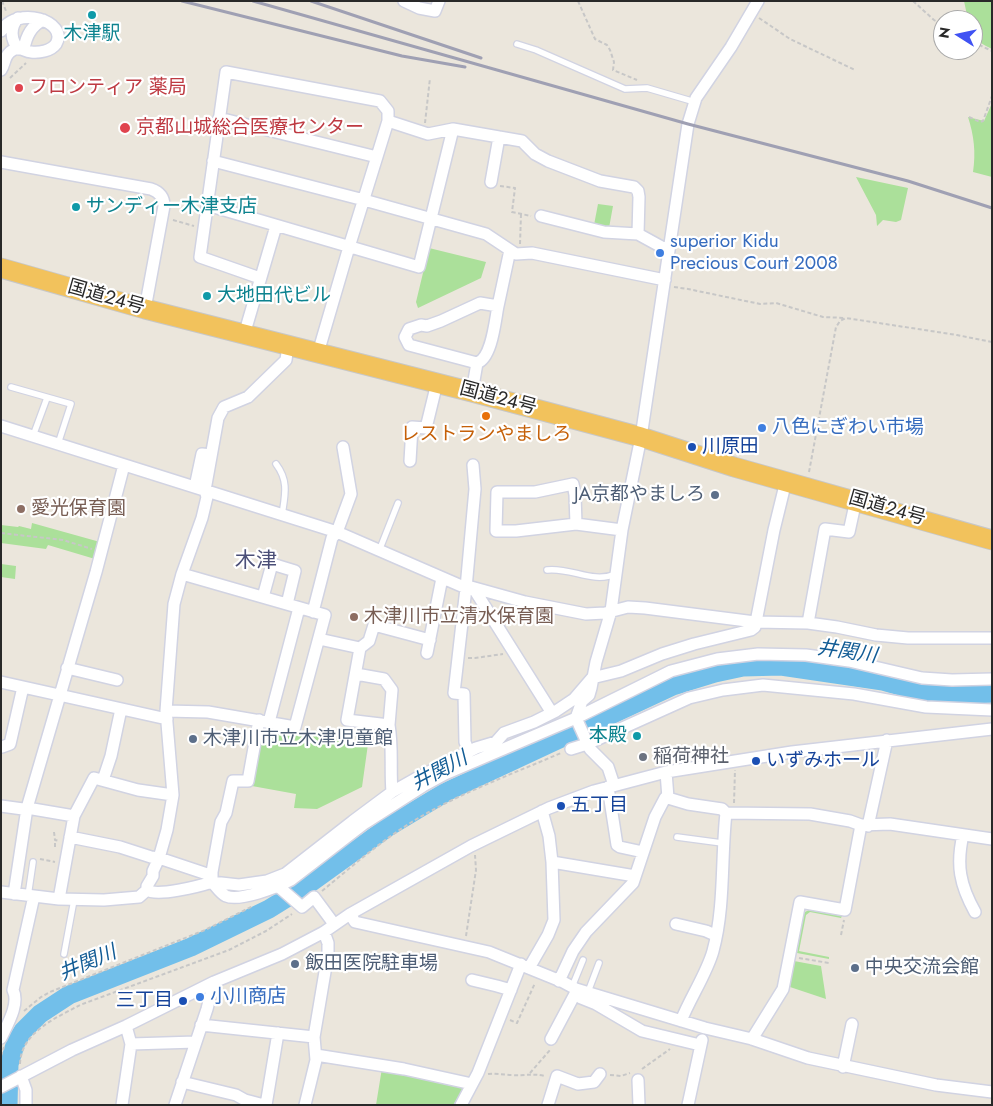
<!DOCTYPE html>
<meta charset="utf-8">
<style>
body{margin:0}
#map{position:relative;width:993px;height:1106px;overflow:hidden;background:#ebe6dc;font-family:Jost,sans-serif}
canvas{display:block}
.frame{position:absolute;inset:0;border:2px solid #292929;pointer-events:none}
.north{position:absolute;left:933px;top:10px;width:50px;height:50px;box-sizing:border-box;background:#fff;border:1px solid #a9a9a9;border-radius:50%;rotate:280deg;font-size:14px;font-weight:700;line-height:20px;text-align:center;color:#292929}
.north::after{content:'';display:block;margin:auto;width:18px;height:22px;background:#4052f3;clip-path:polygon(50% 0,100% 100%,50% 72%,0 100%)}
</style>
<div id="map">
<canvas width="993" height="1106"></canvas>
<div class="frame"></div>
<div class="north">N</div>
</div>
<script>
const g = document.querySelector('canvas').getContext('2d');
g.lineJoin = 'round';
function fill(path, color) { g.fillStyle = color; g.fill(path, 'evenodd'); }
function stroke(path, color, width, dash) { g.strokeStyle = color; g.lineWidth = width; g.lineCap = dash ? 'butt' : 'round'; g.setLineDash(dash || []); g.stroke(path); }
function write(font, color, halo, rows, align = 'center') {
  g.font = font + ' Jost,"Noto Sans JP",sans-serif'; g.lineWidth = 4.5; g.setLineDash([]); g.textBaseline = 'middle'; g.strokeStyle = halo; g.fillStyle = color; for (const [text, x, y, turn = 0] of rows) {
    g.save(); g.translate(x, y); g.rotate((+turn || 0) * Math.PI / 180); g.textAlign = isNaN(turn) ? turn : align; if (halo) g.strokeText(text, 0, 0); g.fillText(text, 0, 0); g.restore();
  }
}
const green = new Path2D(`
 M964,1H992V49C976,41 973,38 973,20H968Z
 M992,103V177L973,172C976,152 974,136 968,117L984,121Z
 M856,177L908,188L901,220L896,222L883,220L877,226L876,215Z
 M598,204L613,206L609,228L594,225Z
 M429,248L486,262L481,278L418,308L416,302Z
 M32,523L100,542L95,559L48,545L46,549L1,543V525L18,527L19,526L31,529Z
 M1,564L16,566L15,579L1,577Z
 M261,727L368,744L362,787L317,809L294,808L296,794L252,786Z
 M809,910L842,916L841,918L810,912L806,915L799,951L829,957V959L797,953L803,913Z
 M794,961L821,966L826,999L790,987Z
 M382,1068L465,1087L453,1105H376Z`);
const river = new Path2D(`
 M8,1105L9,1064L16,1042L23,1031L40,1014L69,995L191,947L269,909L306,886L388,827L446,792L673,686L715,673L743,667L781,666L883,681L929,694L959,695L992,693`);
const path = new Path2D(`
 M2,1L6,11
 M578,1L595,39L607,45L610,50L614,62L613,70L637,80
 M913,1L934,20L943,25
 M759,18L790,39L855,70
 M973,42L992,51
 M10,78L26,63
 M969,117L980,122L983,121L992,96
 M425,123L430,78
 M500,186L515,188L512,212L531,216
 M173,220L194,226
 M520,244L521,214
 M674,287L688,289L760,304L776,303L823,317L845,318
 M809,472L836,327L840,321L846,318L957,335L992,342
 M1,533L63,540L92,549
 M468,658H475L503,654
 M734,803L735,770
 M54,832L55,840L59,841
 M55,847V840
 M40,859L55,862
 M322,891C356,863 390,833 429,812C471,789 517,772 561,753
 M841,935L844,920
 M466,936L476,870L475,855
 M799,958L829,963
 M24,1011L41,997L50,992L205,930L253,906
 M510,1020L517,1023L535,983
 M1,1056L4,1047
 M20,1064C21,1032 56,1018 80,1005L229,950L266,931L292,914
 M642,1069L670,1049
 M530,1073L550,1050
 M488,1074C497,1073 504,1075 512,1075C525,1076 532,1073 545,1076
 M610,1075L621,1076L630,1073`);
const service = new Path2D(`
 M517,44L536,50L625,89L647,88L695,102
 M11,387L71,404L58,444
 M33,436L47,398
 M276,464C289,481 285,495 282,515
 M379,551L398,503
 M547,570C571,567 592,584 616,574
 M677,837L722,843
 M28,896L33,862
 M64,954L74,900
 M572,987L583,960
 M588,992L599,963`);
const minor = new Path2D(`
 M404,1L419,8L435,11L439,1
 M18,18C10,27 10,40 19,49
 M1,31C17,5 69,21 56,44C51,51 39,53 31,52C23,52 20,44 10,52C4,57 5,64 1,70
 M24,49C26,36 31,26 43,20
 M219,118L377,157
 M453,129L522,141L535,154L548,161L600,181L634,187L638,191L639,197L638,234L669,251
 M213,161L364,200L486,234L510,250L498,306L480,303L441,321L427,326L421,325L409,329L405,337L409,345L477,363L472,392
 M1,162L151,189C160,192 164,198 164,206L145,309
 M491,182L499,137
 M207,205L419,267L453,129L428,134L388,121
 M541,216L604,232L638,234
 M510,250L516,254L532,253L665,280
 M260,278L200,257L226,72L380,101L388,111V121L349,247L318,353
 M244,335L276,226
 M477,363C492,358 495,321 498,306
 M1,426L337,532L466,588L471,587L525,602L586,614L605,613L628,607L645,608L755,622L808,623L837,627L876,635L908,638H992
 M410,461L412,427L426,428L437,383
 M195,487L202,454L211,455
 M576,524L575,495L573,484L535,492H497L496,531H516L576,524L622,530
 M474,589L552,713
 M263,597L272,564L295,571L287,604
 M313,612L332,538L337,532L351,494L343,447
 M808,623L825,529L849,532L856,500
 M319,639L360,648L347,720L389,725C393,749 390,769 392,792
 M360,648L369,641L374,625L430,640
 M427,653L442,578
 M67,668L117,680
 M356,674L384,679L392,690L389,725
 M1,682L167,719
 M166,711L208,712L295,727L325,615L182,574
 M269,722L299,608
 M2,747L10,744L23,687
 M571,749L587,744L689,698L723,690L763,685L854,694L926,707L992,710
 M469,752L465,742L464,694L454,693L466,588L475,489L473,465
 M103,780L111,756L121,709
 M614,785L608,767L590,749L576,718L582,701L589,695L591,688L596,662L611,611L622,530L641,437L688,124L696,98L731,47L758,1
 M608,787L617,845L620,847L643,852
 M668,798L688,804L722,809L726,813
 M1,806L23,809L27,808L74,816L94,778L138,790L173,795
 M868,826L887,740
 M963,835C956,865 960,885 975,912
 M70,837L120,847L151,857L159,858L207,874L212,882L239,885L267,881L285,874L353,821L392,792L415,779L476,748L496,742L504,733L534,722L556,711L574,699L592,678L621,671L662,654L694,644L751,630L755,627L774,530L786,481
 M552,862L635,876
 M212,882V872L221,822L226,813L233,781H248L259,720
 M279,887L302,907L314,897L334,924
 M147,890C157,897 200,886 212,882C216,886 220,893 226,896C239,902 278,887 291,880L365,823L423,786L445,774L576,718L671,671L717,659L758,654L806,655L849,661L922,678L952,680L992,679
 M1,892L59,899L104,900L139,897L147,890V886L153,876V871L159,858L167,830L173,795L166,711L174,604L182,574L202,518L207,497L205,490L218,418L224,407L248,397L286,360L288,345
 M14,894L27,808L96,572L124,465
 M59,899L74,816
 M350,914L355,922L489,952L563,982L576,989L705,1028L752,1039L808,1058L936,1085L992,1092
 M676,924L706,931L715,935
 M529,968L548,935L554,920L552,862L549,836L542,811
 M472,980L497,986L511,990
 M559,981L573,951L586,932L633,883L655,817L665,798H668L666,772
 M576,989V992L581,998L596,1004L642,1031L700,1045
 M681,1021C690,998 707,973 713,951C725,907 721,858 726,813L810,814L850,821L861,825L890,824L992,839
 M201,1025L314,1037
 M1,1038C7,1025 20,1004 13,990L34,896
 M551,1039L576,992
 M752,1039L783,989L800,902L845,910L861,825
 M131,1044L196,1042
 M316,1055L404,1069L472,1084
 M843,1067L852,1024
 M21,1076L26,1090V1105
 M638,1080L639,1105
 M182,1082L236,1095L245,1100L264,1105
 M1,1087L72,1050L126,1026L214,982L282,954L324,932L350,914L471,846L549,808L594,791L666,772L792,752L992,729
 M122,1105L131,1044L126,1026
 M175,1105L207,1009L214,982
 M266,1105L278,1033
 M305,1105L316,1060L314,1037L328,954V943L324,932
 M461,1105L478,1073L521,964
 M548,1105L557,1076L578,1084L594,1082L600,1074
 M688,1105L702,1040`);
const trunk = new Path2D(`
 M1,268L145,309L472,392L641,437L734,467L992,540`);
const rail = new Path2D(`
 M182,1L402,56L465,67
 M253,1L688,124L908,181L992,208
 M311,1L481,58`);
const markers = [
 [92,15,5,"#0f9aa8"],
 [19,88,5,"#e0444e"],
 [125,128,6,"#e0444e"],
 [76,207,5,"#0f9aa8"],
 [660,253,5,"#3f7fe0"],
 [207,296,5,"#0f9aa8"],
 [486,416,5,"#e8710a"],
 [762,428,5,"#3f7fe0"],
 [692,447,5,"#1a4fb4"],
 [715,495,5,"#5c6f8a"],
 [21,509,5,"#8d6e63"],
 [354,617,5,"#8d6e63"],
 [637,736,5,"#0f9aa8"],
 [193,739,5,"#5c6f8a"],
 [643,757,5,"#6b7280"],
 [756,761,5,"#1a4fb4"],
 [561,806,5,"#1a4fb4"],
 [295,964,5,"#5c6f8a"],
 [855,968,5,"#5c6f8a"],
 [200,997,5,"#3f7fe0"],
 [183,1001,5,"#1a4fb4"]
];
const cultureNames = [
 ["木津駅",92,34,"center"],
 ["サンディー木津支店",86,207],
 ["大地田代ビル",217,296],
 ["本殿",627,736,"right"]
];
const healthNames = [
 ["フロンティア 薬局",29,88],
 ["京都山城総合医療センター",136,128]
];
const shopNames = [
 ["superior Kidu",670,242],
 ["Precious Court 2008",670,264],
 ["八色にぎわい市場",772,428],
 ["小川商店",210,997]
];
const streetNames = [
 ["国道24号",106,298,16],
 ["国道24号",498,399,15],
 ["国道24号",887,509,16]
];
const foodNames = [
 ["レストランやましろ",486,435]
];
const transitNames = [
 ["川原田",702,447],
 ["いずみホール",766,761],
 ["五丁目",571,806],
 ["三丁目",173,1001,"right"]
];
const serviceNames = [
 ["JA京都やましろ",705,495,"right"],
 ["木津川市立木津児童館",203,739],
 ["飯田医院駐車場",305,964],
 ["中央交流会館",865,968]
];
const educationNames = [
 ["愛光保育園",31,509],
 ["木津川市立清水保育園",364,617]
];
const worshipNames = [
 ["稲荷神社",653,757]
];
const waterNames = [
 ["井関川",847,653,8],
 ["井関川",440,772,-28],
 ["井関川",88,964,-23]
];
const quarterNames = [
 ["木津",256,562]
];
fill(green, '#abe09a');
stroke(river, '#72bfea', 19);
stroke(service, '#d1d3e2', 8);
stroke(minor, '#d1d3e2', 14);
stroke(trunk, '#c7c7c7', 21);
stroke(path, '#c7c7c7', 2, [4, 2.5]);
stroke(service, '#fff', 5.5);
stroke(minor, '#fff', 11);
stroke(trunk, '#f2c25c', 19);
stroke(rail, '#9fa0b3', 3);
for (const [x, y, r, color] of markers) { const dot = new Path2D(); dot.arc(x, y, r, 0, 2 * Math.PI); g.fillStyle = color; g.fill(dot); stroke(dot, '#fff', 2); }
write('19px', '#0d838f', '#fff', cultureNames, 'left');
write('19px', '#be3a42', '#fff', healthNames, 'left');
write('19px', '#366cbe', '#fff', shopNames, 'left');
write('19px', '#292929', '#fff', streetNames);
write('19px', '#c56008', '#fff', foodNames);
write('19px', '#164399', '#fff', transitNames, 'left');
write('19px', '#4e5e75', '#fff', serviceNames, 'left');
write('19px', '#785e54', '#fff', educationNames, 'left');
write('19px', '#5b616d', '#fff', worshipNames, 'left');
write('italic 20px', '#125c95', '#fff', waterNames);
write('21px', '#4b4f78', '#fff', quarterNames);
</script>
